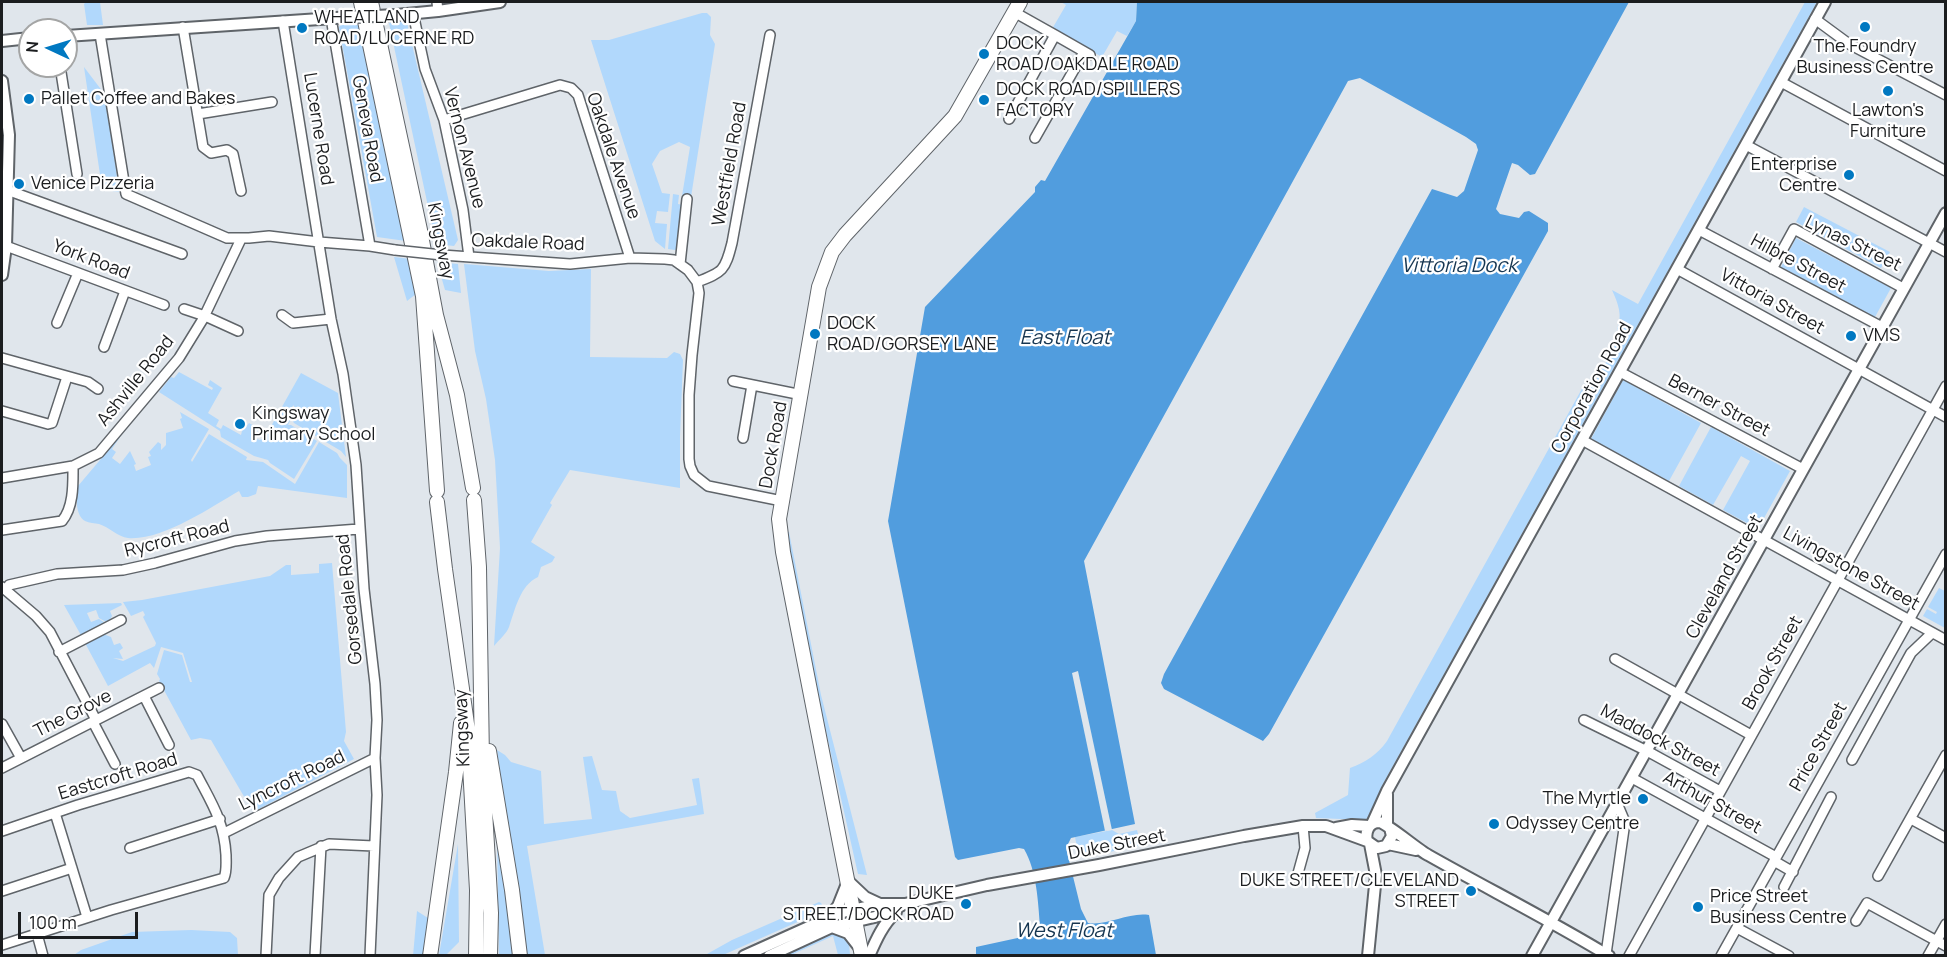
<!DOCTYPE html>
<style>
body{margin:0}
#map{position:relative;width:1947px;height:957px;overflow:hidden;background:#e0e6ec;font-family:Manrope,sans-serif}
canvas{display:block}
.frame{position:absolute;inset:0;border:3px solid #1b1d1f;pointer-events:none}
.north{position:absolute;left:18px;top:18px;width:60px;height:60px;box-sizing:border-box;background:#fff;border:2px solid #a4a5a5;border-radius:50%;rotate:274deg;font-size:16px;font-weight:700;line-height:24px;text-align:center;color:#1b1d1f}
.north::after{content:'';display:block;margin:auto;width:21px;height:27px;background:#0078c1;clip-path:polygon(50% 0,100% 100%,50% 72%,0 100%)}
.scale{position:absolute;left:18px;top:912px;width:120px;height:27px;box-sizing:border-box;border:3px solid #1b1d1f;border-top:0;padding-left:8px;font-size:18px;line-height:21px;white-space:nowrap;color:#1b1d1f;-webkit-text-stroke:4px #fff;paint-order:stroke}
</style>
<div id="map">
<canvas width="1947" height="957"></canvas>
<div class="frame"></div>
<div class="north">N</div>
<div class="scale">100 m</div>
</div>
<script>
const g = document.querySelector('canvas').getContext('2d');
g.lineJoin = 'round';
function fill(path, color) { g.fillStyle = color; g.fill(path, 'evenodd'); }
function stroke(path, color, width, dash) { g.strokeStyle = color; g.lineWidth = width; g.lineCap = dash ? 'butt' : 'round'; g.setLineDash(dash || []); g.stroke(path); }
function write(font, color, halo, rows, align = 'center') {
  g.font = font + ' Manrope,sans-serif'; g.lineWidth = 4.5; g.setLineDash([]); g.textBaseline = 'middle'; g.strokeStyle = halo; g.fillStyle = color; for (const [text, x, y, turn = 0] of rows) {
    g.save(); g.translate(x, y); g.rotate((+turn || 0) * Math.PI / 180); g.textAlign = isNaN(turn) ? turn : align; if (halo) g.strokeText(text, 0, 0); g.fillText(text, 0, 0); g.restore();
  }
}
const green = new Path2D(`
 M86,2H100L103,25H87L84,4Z
 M1061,2H1137L1136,21L1127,36L1117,31L1102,57L1052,29L1066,5Z
 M1805,2H1817L1384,782L1370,815L1365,820L1316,818L1315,813L1348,795L1350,768C1366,762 1377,755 1387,741L1584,385L1594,384L1622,333L1617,329C1623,316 1618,303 1612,290L1638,304Z
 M702,13H707L711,17L710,35L715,44L691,197L682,196L690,147L679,142L660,151L652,164L662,193L670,194L668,212L657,211L655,223L667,224L665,249L655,241L591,40H609Z
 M404,21L407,23L458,240L454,246L436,244L389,23Z
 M341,25H359L406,241L377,237L339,27Z
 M84,67L106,96L119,192L105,190L102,188Z
 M673,194L679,195L678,204L683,205L678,248L675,250L668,249Z
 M1804,207L1890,252L1881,268L1796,222Z
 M1796,238L1891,288L1875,317L1781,267Z
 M394,257L410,259L416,294L407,301Z
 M437,262L458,264L461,293L445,290Z
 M464,264L549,271L591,269L590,357L667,358L674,352L680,354L683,360L680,437V488L570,470L550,503L552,505L531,542L555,557L552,562L541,567L538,577C520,585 515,610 509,627C507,633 499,640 494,646L500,548L495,460L486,399L475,351Z
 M179,372L212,390L213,388L208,385L210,380L222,388L208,413L219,420L216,426L221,429L223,425L241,435L243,427H246L249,423L258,428L256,439L260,440L265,437L301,373L338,393L346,457L341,451L294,423L292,420L297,410L293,405L291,419L288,425H291L317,441L294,479L270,463L268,460L254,456L221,437L220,431L159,392L171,377L174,378Z
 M1623,380L1701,423L1669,481L1591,439Z
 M180,412L209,429L191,460L192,462L209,434L247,457L246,460L263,462L295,484L319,442L337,453L340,458L347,465V498L258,486L256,494L248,497H242L239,491C211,507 162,541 128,538C118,537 109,527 99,524C95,523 89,523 85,521C75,515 76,496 78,486L122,434L112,449L116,452L112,458L120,464L130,451L136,464L134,465L136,471L151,465L148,457L151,456L149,452L158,442L161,444V450L166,445V433L183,428L180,419L182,418Z
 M1711,427L1790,471L1758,529L1723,510L1750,461L1741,456L1713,505L1679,486Z
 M786,532H789L821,695L867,875L858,874L818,696Z
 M332,563L346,732L344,741L354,759L253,812L211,740L200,738L191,740L159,681L160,679L157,674L164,650L182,655L190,682H192L183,653L161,647L154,668L150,663L108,686L85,643L103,634L111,637L114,645L120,643L123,648L119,651L123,659L113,658L123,661L155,646L156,643L143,617L145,615L143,611L131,616L123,602L142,600L270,576L286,565H291V575L319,573V564Z
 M1939,588L1945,591V628L1923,616L1927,609L1936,614L1937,612L1928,607Z
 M121,603L122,605L110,611L112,616L108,623L99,618L96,610L87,613L91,622L99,619L107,624L82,637L64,605Z
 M497,750L505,755L511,762L541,771L544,824L592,819L583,757L592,756L602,790L616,791L620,811L630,818L697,805L692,779L699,778L704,814L527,846L545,955H525Z
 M1112,830L1119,834L1137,830L1141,845L1096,855L1087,852L1078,853L1075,837Z
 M497,837L508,908L513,955H499Z
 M458,844L459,942L446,955H439Z
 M819,902L821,903L824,908L820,912L723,955H701L707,954L732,940Z
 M417,911L428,918L424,955L413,956Z
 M191,930L230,932L237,938L238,955H74L81,950L132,932Z
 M834,931L846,936L849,943L850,955H838L833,936L791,955L778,956Z`);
const water = new Path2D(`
 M1137,2H1629L1535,174L1530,175L1518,165L1512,163L1496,209L1500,214L1519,218L1524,212L1529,211L1548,223V231L1269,734L1263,741L1164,689L1161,683L1164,674L1432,189L1457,197L1464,191L1478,150L1476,144L1466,137L1360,78L1348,81L1084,561L1135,824L1071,838L1066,848L1081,909L1088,923C1108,926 1128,912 1149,915L1156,955H976V947L1036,934L1040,926C1038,902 1037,871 1024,849L1019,848L958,860L955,857L888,521L925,307L1035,192V187L1041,180L1045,181L1136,21Z`);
const pier = new Path2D(`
 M1078,671L1112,830L1105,831L1072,673Z`);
const minor = new Path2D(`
 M437,2L438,11
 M1014,12L1055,35
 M413,13L425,69L444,120L463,210L469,257
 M331,18L370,246
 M1815,19L1849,44L1946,95
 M283,21L331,319L343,374L356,465L364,589L375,684L377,720L375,758L377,795L370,956
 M183,27L203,147L211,153L227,150L233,154L241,191
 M100,34L126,194L227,238H249L269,236L319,242L370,246L395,250
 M60,66L77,174
 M1781,82L1946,171
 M198,114L272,102
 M1009,119L1055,35L1090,55
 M444,120L560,85L571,88L578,95L630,258
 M1035,138L1084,52
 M1746,145L1946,252
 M7,190L182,254
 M1699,230L1882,327
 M6,246L164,305
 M442,255L570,264L630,258L665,259L674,260L688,270L697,282L699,293L692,355L689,395V459L690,466L694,475L708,486L782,501
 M680,264L687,199
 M1677,269L1946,417
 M1772,269L1794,229L1903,288
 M697,282C723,272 725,271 732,243L770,35
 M184,309L205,316L238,331
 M282,315L293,323L331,319
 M57,323L78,273
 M104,347L125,291
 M2,358L88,382L98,389
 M1620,372L1803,469
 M733,381L802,395
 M2,411L48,424L52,423L67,377
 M743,438L752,385
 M1582,440L1946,640
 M2,478L73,466L99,453L179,358L203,319L241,239
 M2,530L62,521C74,507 73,483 73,466
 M2,587L36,616L50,632L96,720
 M6,590L9,585L57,574L123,570L155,563L235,541L267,536L359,529
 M59,652L121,620
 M1615,659L1751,735
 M144,696L169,745
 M1584,720L1647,751L1720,791
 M93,722L115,764
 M2,724L21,758
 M1852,760L1911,653L1932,633
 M2,768L159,688
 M1632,778L1776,857
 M55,813L87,917
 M1911,819L1946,838
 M2,831L78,805L189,772L197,775C212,804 224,821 226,855C226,863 227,871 224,878L111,910L2,945
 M224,833L375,758
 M130,848L220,819
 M1774,861L1793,872
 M1878,876L1946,755
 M1297,877L1305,848L1303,826
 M1784,887L1831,797
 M2,891L72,868
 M1856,921L1867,903L1946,946
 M1737,928L1789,956
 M37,934L43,956
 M1606,954L1625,822L1617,803
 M266,956L269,895L279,878L298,857L329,844L374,846
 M315,956L321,846
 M1629,956L1946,386
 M1721,956L1946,554
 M1928,956L1946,924`);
const major = new Path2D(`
 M396,15L438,11L500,2
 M66,36L335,18
 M2,41L30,38
 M2,81L9,135L6,246L2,275
 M1387,794V826
 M1372,824L1387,791L1825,2
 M1336,828L1352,825L1369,826
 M1390,828L1392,836L1386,846L1377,848L1367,841C1365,833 1368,822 1379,822C1387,823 1418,850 1428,855C1488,889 1550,920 1609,956
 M1388,844L1416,850
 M831,914L838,906L848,881L865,897L880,904
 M832,927L848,933L859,947
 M744,956L842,912L881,904H905L987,885L1099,865L1244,836L1303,826H1326L1367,841
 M769,956L832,927L883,915L902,905
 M869,956C876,940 883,924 896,912
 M1368,956L1376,875L1370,844
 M1532,956L1946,213`);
const highway = new Path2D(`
 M361,2L423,296L437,491
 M371,2L420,230L436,315L457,395L473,488
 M474,500L479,567L482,760L491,913L490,956
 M437,502L445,569L468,731L477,890L476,956
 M489,751L512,890L520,956
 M430,956L456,772L461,723
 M862,956L783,552L779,519L819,287L832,252L845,235L955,116L1020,2`);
const minorBridge = new Path2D(`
 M395,250L442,255`);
const majorBridge = new Path2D(`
 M335,18L396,15`);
const markers = [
 [1865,27,6,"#0078c1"],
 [302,28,6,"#0078c1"],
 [984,54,6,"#0078c1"],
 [1888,91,6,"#0078c1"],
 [29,99,6,"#0078c1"],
 [984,100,6,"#0078c1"],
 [1849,175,6,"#0078c1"],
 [19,184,6,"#0078c1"],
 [815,334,6,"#0078c1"],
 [1851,336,6,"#0078c1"],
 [240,424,6,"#0078c1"],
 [1643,799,6,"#0078c1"],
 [1494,824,6,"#0078c1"],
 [1471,891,6,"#0078c1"],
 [966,904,6,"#0078c1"],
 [1698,907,6,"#0078c1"]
];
const poiNames = [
 ["WHEATLAND",314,18],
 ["ROAD/LUCERNE RD",314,39],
 ["DOCK",996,44],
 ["ROAD/OAKDALE ROAD",996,65],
 ["The Foundry",1865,47,"center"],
 ["Business Centre",1865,68,"center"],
 ["DOCK ROAD/SPILLERS",996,90],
 ["FACTORY",996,111],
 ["Pallet Coffee and Bakes",41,99],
 ["Lawton's",1888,111,"center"],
 ["Furniture",1888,132,"center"],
 ["Enterprise",1837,165,"right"],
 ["Centre",1837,186,"right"],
 ["Venice Pizzeria",31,184],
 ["DOCK",827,324],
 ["ROAD/GORSEY LANE",827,345],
 ["VMS",1863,336],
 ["Kingsway",252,414],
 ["Primary School",252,435],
 ["The Myrtle",1631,799,"right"],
 ["Odyssey Centre",1506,824],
 ["DUKE STREET/CLEVELAND",1459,881,"right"],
 ["STREET",1459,902,"right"],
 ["DUKE",954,894,"right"],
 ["STREET/DOCK ROAD",954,915,"right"],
 ["Price Street",1710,897],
 ["Business Centre",1710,918]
];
const streetNames = [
 ["Lucerne Road",318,129,81],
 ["Geneva Road",367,129,80],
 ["Vernon Avenue",464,148,76],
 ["Oakdale Avenue",613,156,71],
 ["Westfield Road",730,164,-80],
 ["Kingsway",440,241,79],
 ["Oakdale Road",528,243,2],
 ["Lynas Street",1853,244,26],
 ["York Road",91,260,21],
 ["Hilbre Street",1798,264,28],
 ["Vittoria Street",1772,302,29],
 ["Ashville Road",136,381,-51],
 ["Corporation Road",1592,388,-61],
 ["Berner Street",1719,406,28],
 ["Dock Road",774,445,-80],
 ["Rycroft Road",177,539,-14],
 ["Livingstone Street",1851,569,29],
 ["Cleveland Street",1725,577,-61],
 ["Gorsedale Road",350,599,-96],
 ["Brook Street",1773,663,-61],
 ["The Grove",73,714,-27],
 ["Kingsway",463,728,-92],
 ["Maddock Street",1660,741,28],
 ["Price Street",1819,747,-61],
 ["Eastcroft Road",118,777,-17],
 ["Lyncroft Road",292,781,-26],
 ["Arthur Street",1712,803,29],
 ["Duke Street",1117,845,-11]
];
const waterNames = [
 ["Vittoria Dock",1459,266],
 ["East Float",1065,338],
 ["West Float",1064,931]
];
fill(green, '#b1d8fc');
fill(water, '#519dde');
fill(pier, '#e0e6ec');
stroke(minor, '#5f6469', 12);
stroke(major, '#5f6469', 14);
stroke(highway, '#5f6469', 16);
stroke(minor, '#fff', 9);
stroke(major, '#fff', 10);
stroke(highway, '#fff', 14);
stroke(minorBridge, '#5f6469', 12, []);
stroke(majorBridge, '#5f6469', 14, []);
stroke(minorBridge, '#fff', 9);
stroke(majorBridge, '#fff', 10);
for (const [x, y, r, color] of markers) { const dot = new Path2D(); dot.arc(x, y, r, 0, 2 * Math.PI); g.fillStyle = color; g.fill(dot); stroke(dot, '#fff', 2); }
write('18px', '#1b1d1f', '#fff', poiNames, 'left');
write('18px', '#1b1d1f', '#fff', streetNames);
write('italic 20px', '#163651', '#fff', waterNames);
</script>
